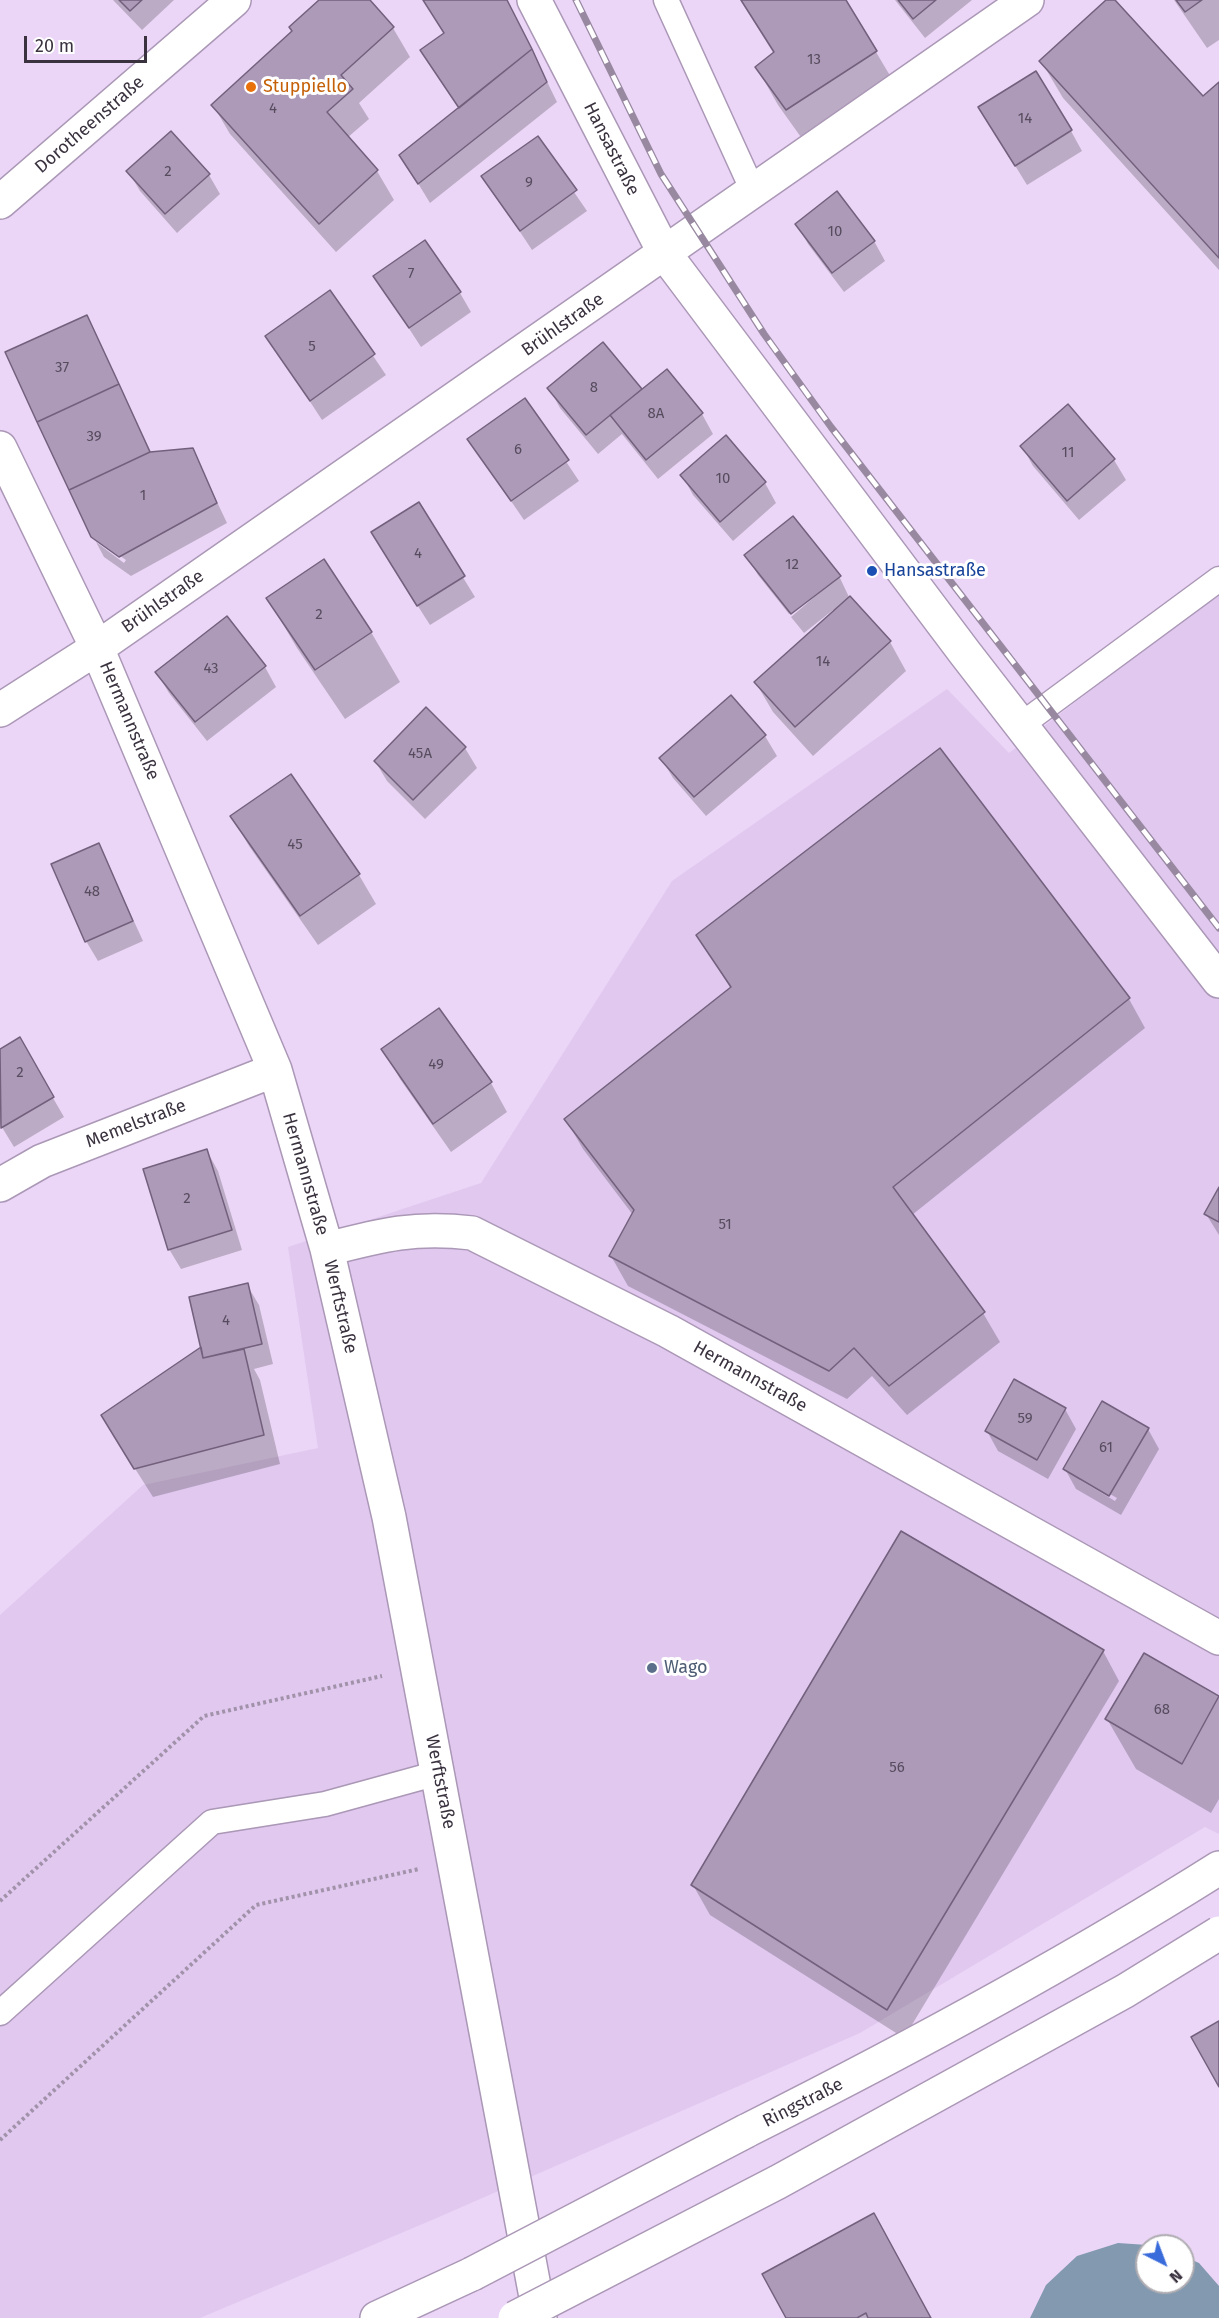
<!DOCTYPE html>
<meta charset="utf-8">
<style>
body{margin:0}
#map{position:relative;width:1219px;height:2318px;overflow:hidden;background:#ebd6f7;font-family:"Fira Sans",sans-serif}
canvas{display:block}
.north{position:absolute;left:1135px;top:2234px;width:60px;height:60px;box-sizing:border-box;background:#fff;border:2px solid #b0adb2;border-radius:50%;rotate:138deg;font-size:16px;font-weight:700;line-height:24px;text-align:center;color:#3a323f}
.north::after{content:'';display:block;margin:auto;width:21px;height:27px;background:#396bdb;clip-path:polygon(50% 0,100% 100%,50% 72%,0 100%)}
.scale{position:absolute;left:24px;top:36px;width:123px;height:27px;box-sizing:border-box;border:3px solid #3a323f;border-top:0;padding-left:8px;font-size:18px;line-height:21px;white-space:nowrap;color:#3a323f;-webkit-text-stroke:4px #fff;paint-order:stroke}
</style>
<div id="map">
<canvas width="1219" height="2318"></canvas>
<div class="north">N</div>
<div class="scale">20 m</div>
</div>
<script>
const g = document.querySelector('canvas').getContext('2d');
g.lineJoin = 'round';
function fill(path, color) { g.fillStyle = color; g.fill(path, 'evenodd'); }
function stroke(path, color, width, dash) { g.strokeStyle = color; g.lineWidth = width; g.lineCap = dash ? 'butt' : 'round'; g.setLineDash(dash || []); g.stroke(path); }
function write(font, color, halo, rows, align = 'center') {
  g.font = font + ' "Fira Sans",sans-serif'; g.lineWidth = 6; g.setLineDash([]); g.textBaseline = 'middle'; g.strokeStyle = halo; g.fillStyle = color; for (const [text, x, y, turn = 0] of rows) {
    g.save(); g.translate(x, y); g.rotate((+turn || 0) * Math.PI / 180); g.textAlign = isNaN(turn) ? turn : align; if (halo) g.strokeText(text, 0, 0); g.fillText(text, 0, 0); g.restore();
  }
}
const built = new Path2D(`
 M1219,592V1834L1205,1827L860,2033L432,2220L200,2318H0V1615L143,1485L318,1448L288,1247L481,1183L672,881L947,689L1009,753Z`);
const water = new Path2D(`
 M1118,2243L1162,2246H1147V2282H1183V2256L1199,2263L1219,2286V2318H1030L1046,2285L1077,2256Z`);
const shadow = new Path2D(`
 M113,0H174L142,30Z
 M321,0H368L393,28L410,57L359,103L369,119L347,138L377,171L394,200L336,252L230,134L213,105L293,32Z
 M425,0H507L557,102L430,203L413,175L459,109L422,51L445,34Z
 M740,0H845L898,89L808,147L778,105L757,68L774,54Z
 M895,0H972L925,38Z
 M1108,0H1113L1203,98L1219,84V270L1063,98L1041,61Z
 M1174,0H1219V40L1207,48Z
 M992,128L1071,131L1082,151L1027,185Z
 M537,138L587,211L532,250L483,176Z
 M128,171L209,175L220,194L177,233L140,191Z
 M797,224L874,241L885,261L844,292L808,244Z
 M375,276L460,293L471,312L421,347Z
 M330,292L386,375L322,420L267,336Z
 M87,317L152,454L192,449L227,523L131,576L104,557L96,542L124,563L126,560L93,537Z
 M603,344L642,391L702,414L713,434L658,479L622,434L598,454L560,408L549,388Z
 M525,400L579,481L524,520L469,440Z
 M1068,406L1114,460L1126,480L1079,520L1033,466L1022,446Z
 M726,437L765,483L776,503L733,541L693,495L682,475Z
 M418,504L475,597L430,625L384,553Z
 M746,555L839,575L789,614L758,575Z
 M839,576L849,597L890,642L906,671L813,756L773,712L756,683L835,612L833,610L804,633L791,617Z
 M268,599L371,632L400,682L345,719L297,648Z
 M265,667L276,687L207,741L169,693L157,673Z
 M731,697L765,736L777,756L706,816L673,778L661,758Z
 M465,748L477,768L425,819L387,781L375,761Z
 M940,750L1129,999L1145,1028L912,1215L983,1313L1000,1342L907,1415L872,1376L847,1399L628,1286L611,1256L633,1215L583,1149L566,1120L731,989L698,935Z
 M290,776L359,875L376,904L318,945L249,846L232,817Z
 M99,845L143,941L98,961L86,941Z
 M19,1039L64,1117L14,1147L0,1124V1051Z
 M383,1049L491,1083L507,1112L451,1152L400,1079Z
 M207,1151L218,1171L242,1250L181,1269L169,1249Z
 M1219,1190V1235L1206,1214Z
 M247,1285L259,1305L273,1364L254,1369L260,1380L280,1464L153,1497L120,1445L203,1354Z
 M1065,1409L1076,1429L1048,1479L998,1451L987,1431Z
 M1148,1429L1159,1449L1121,1515L1076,1489L1065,1469ZM1080,1477L1117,1498L1115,1501L1080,1480Z
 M1103,1651L1119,1681L904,2038L710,1915L693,1885Z
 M1144,1655L1219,1698V1799L1211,1813L1136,1769L1107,1719Z
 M764,2275L930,2318H788Z`);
const building = new Path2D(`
 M119,0H142L130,11Z
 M319,0H370L394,27L341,75L353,89L327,112L378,170L319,224L211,105L292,31L289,27Z
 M423,0H507L532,49L459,108L420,50L444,33Z
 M741,0H846L877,51L786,110L755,67L774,52Z
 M898,0H936L913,19Z
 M1106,0H1115L1203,96L1219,82V258L1039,61Z
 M1176,0H1202L1185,12Z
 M532,49L547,82L418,184L399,155Z
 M1036,71L1072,130L1015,166L978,107Z
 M171,131L210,174L165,214L126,171Z
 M538,136L577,190L520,231L481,176Z
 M837,191L875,241L832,273L795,224Z
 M425,240L461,292L409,328L373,276Z
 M330,290L375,354L310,401L265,336Z
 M87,315L119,384L37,422L5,352Z
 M603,342L642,389L586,435L547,388Z
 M667,369L703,413L646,460L610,415Z
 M119,384L150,452L69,490L37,422Z
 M525,398L569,460L511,501L467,439Z
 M1068,404L1115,459L1067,501L1020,446Z
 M726,435L766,482L720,522L680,475Z
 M193,448L217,503L119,557L91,537L69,490L150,452Z
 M419,502L465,576L417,606L371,532Z
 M793,516L841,576L791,614L744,555Z
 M324,559L372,632L315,670L266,598Z
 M850,596L891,641L795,727L754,682Z
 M227,616L266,666L195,722L155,672Z
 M731,695L766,735L694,797L659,758Z
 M426,707L466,747L413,800L374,761Z
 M940,748L1130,998L893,1187L985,1312L889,1386L854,1348L829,1371L609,1256L634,1210L564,1119L731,987L696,935Z
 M291,774L360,874L300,916L230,816Z
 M99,843L133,921L85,942L51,864Z
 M439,1008L492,1082L433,1124L381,1049Z
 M20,1037L54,1097L1,1128L0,1049Z
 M207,1149L232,1230L168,1250L143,1169Z
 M1219,1187V1222L1204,1214Z
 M248,1283L262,1344L203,1358L189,1297Z
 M201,1347L203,1358L244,1349L264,1435L134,1469L101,1415Z
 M1014,1379L1066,1408L1037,1460L985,1431Z
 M1102,1401L1149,1428L1109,1496L1063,1469Z
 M901,1531L1104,1650L887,2010L691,1885Z
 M1144,1653L1219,1696L1182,1764L1105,1719Z
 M1219,2021V2087L1191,2037Z
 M874,2213L931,2318H868L866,2313L857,2318H786L762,2274Z`);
const path = new Path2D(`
 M0,1901L204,1716L382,1676
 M0,2140L256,1905L419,1869`);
const service = new Path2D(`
 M666,0L753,191
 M1021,725L1219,579
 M0,2013L212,1822L325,1804L438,1773`);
const minor = new Path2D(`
 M534,0L665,254L965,653L1219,981
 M0,202L234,0
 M0,448L97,648L275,1070L327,1249L389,1517L540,2318
 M0,710L97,648L1027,0
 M0,1185L42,1161L275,1070
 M327,1249C381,1235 415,1226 472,1233L668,1331L1219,1638`);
const secondary = new Path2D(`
 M746,2131C907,2050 1067,1964 1219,1868
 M377,2318L472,2274`);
const rail = new Path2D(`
 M576,0L661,174L764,334L831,427L1219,928`);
const secondaryBridge = new Path2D(`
 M472,2274L746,2131
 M515,2318L778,2182L1125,1991L1219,1933`);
const markers = [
 [251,87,6,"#e8710a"],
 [872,571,6,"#1a4fb4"],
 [652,1668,6,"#5c6f8a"]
];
const numberNames = [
 ["13",814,60],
 ["4",273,109],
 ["14",1025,119],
 ["2",168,172],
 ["9",529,183],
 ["10",835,232],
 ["7",411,274],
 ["5",312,347],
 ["37",62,368],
 ["8",594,388],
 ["8A",656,414],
 ["39",94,437],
 ["6",518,450],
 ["11",1068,453],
 ["10",723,479],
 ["1",143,496],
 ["4",418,554],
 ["12",792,565],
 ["2",319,615],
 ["14",823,662],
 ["43",211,669],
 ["45A",420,754],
 ["45",295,845],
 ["48",92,892],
 ["49",436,1065],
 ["2",20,1073],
 ["2",187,1199],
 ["51",725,1225],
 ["4",226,1321],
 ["59",1025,1419],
 ["61",1106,1448],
 ["68",1162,1710],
 ["56",897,1768]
];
const foodNames = [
 ["Stuppiello",263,87]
];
const streetNames = [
 ["Dorotheenstraße",90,125,-41],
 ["Hansastraße",611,149,63],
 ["Brühlstraße",563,325,-35],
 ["Brühlstraße",163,602,-35],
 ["Hermannstraße",129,721,67],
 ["Memelstraße",136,1124,-21],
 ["Hermannstraße",305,1174,74],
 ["Werftstraße",340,1307,77],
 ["Hermannstraße",750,1377,29],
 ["Werftstraße",440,1782,79],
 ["Ringstraße",803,2103,-27]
];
const transitNames = [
 ["Hansastraße",884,571]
];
const serviceNames = [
 ["Wago",664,1668]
];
fill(built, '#e0c8ef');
fill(water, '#8299b0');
fill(shadow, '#0003');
fill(building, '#ad9ab9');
stroke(building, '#72607d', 1.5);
stroke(service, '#ab97b6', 27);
stroke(minor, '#ab97b6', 36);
stroke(secondary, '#ab97b6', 36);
stroke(path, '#a192aa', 4, [3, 3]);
stroke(service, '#fff', 24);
stroke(minor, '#fff', 33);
stroke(secondary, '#fff', 33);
stroke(rail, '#9889a1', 7);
stroke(rail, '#fff', 4.5, [14]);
stroke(secondaryBridge, '#ab97b6', 36, []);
stroke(secondaryBridge, '#fff', 33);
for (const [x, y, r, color] of markers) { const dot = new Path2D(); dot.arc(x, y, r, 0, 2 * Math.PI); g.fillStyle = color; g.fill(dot); stroke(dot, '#fff', 2); }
write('15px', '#574c5e', null, numberNames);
write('18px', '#c56008', '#fff', foodNames, 'left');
write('18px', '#3a323f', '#fff', streetNames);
write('18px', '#164399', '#fff', transitNames, 'left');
write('18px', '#4e5e75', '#fff', serviceNames, 'left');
</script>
